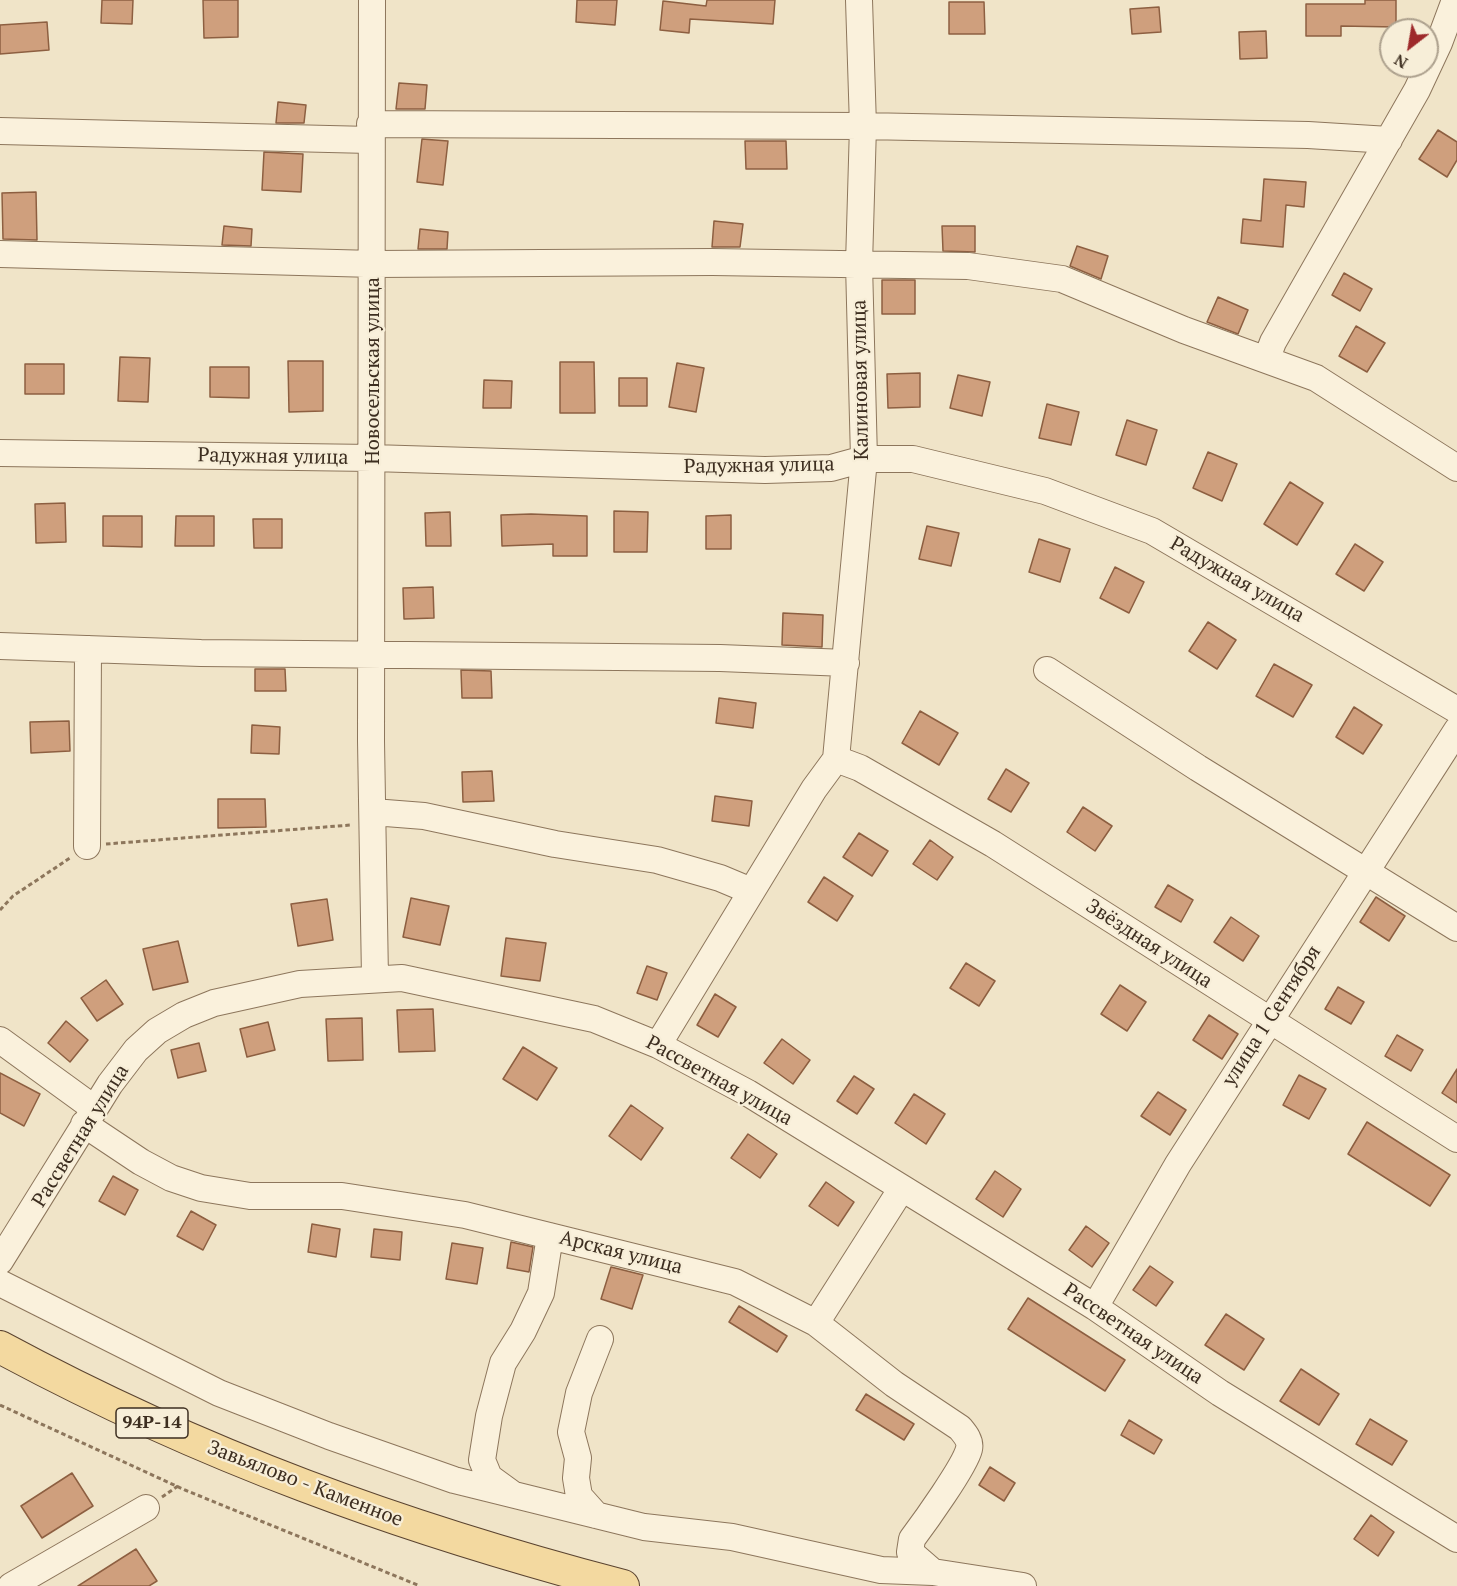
<!DOCTYPE html>
<meta charset="utf-8">
<style>
body{margin:0}
#map{position:relative;width:1457px;height:1586px;overflow:hidden;background:#f0e4c8;font-family:"PT Serif",serif}
canvas{display:block}
.north{position:absolute;left:1379px;top:18px;width:60px;height:60px;box-sizing:border-box;background:#f7eed8;border:2px solid #ada18e;border-radius:50%;rotate:211deg;font-size:16px;font-weight:700;line-height:24px;text-align:center;color:#3d2e20}
.north::after{content:'';display:block;margin:auto;width:21px;height:27px;background:#9e2a2b;clip-path:polygon(50% 0,100% 100%,50% 72%,0 100%)}
</style>
<div id="map">
<canvas width="1457" height="1586"></canvas>
<div class="north">N</div>
</div>
<script>
const g = document.querySelector('canvas').getContext('2d');
g.lineJoin = 'round';
function fill(path, color) { g.fillStyle = color; g.fill(path, 'evenodd'); }
function stroke(path, color, width, dash) { g.strokeStyle = color; g.lineWidth = width; g.lineCap = dash ? 'butt' : 'round'; g.setLineDash(dash || []); g.stroke(path); }
function write(font, color, halo, rows, align = 'center') {
  g.font = font + ' "PT Serif",serif'; g.lineWidth = 4.5; g.setLineDash([]); g.textBaseline = 'middle'; g.strokeStyle = halo; g.fillStyle = color; for (const [text, x, y, turn = 0] of rows) {
    g.save(); g.translate(x, y); g.rotate((+turn || 0) * Math.PI / 180); g.textAlign = isNaN(turn) ? turn : align; if (halo) g.strokeText(text, 0, 0); g.fillText(text, 0, 0); g.restore();
  }
}
const building = new Path2D(`
 M102,0H133L132,24L101,23Z
 M203,0H238V37L204,38Z
 M577,0H617L615,25L576,22Z
 M707,0H775L773,24L690,19L689,33L660,30L663,1L706,6Z
 M1365,0H1396V27L1341,26V36H1306V4H1365Z
 M949,2H984L985,34H949Z
 M1159,7L1161,32L1132,34L1130,9Z
 M47,22L49,50L0,54V25Z
 M1266,31L1267,58L1240,59L1239,32Z
 M399,83L427,85L425,109H396Z
 M278,102L306,105L304,123H276Z
 M1438,130L1457,142V160L1447,177L1419,159Z
 M422,139L448,141L443,185L417,182Z
 M745,141H786L787,169H746Z
 M264,152L303,154L301,192L262,190Z
 M1264,179L1306,182L1304,207L1286,205L1283,247L1241,243L1243,219L1261,221Z
 M36,192L37,240L3,239L2,193Z
 M714,221L743,224L740,247H712Z
 M224,226L252,229L251,246L222,245Z
 M942,226H975V252L943,251Z
 M420,229L448,232L447,249H418Z
 M1077,246L1108,256L1101,279L1070,266Z
 M1344,273L1372,289L1360,311L1332,295Z
 M882,280H915V314H882Z
 M1218,297L1248,310L1238,334L1207,322Z
 M1356,326L1385,343L1367,372L1339,356Z
 M120,357L150,358L148,402L118,401Z
 M288,361H323V411L289,412Z
 M560,362H594L595,413H560Z
 M677,363L704,368L696,412L669,407Z
 M25,364H64V394H25Z
 M210,367H249V398L210,397Z
 M920,373V407L888,408L887,374Z
 M958,375L990,382L982,416L950,408Z
 M619,378H647V406H619Z
 M484,380L512,381L511,408H483Z
 M1047,404L1079,412L1071,445L1039,438Z
 M1127,420L1157,430L1146,465L1116,455Z
 M1208,452L1237,464L1222,501L1193,488Z
 M1290,482L1323,503L1297,545L1264,524Z
 M65,503L66,542L36,543L35,504Z
 M614,511L648,512L647,552H614Z
 M450,512L451,546H426L425,513Z
 M531,514L587,516V556H553V544L502,546L501,515Z
 M731,515V549H706V516Z
 M103,516H142V547L103,546Z
 M176,516H214V546H175Z
 M253,519H282V548H254Z
 M927,526L959,533L951,566L919,559Z
 M1039,539L1070,549L1060,582L1029,572Z
 M1355,544L1383,562L1364,591L1336,574Z
 M1115,567L1144,582L1129,613L1100,598Z
 M433,587L434,618L404,619L403,588Z
 M783,613L823,615L822,647L782,645Z
 M1208,622L1236,640L1217,669L1189,651Z
 M1274,664L1312,685L1293,717L1256,696Z
 M255,669H285L286,691H255Z
 M461,670L491,671L492,698H462Z
 M719,698L756,703L753,728L716,723Z
 M1354,707L1382,725L1363,754L1336,737Z
 M920,711L958,733L939,765L902,743Z
 M69,721L70,751L31,753L30,722Z
 M252,725L280,727L279,754L251,753Z
 M1006,769L1029,783L1011,812L988,799Z
 M492,771L494,801L463,802L462,772Z
 M715,796L752,801L749,826L712,821Z
 M218,799H265L266,827L218,828Z
 M1083,807L1112,826L1095,851L1067,832Z
 M859,833L888,851L872,876L843,857Z
 M930,840L953,857L937,880L913,864Z
 M824,877L853,896L837,921L808,902Z
 M1168,885L1193,900L1181,922L1155,907Z
 M1376,897L1405,916L1389,941L1360,922Z
 M411,898L449,906L440,945L403,937Z
 M327,899L333,940L298,946L291,904Z
 M1231,917L1259,936L1243,961L1214,942Z
 M506,938L546,943L540,981L501,976Z
 M178,941L188,982L153,990L143,949Z
 M966,963L995,981L979,1006L950,988Z
 M647,966L667,973L657,1000L637,993Z
 M106,980L123,1004L97,1021L81,998Z
 M1120,985L1146,1002L1127,1031L1101,1014Z
 M1338,987L1364,1002L1351,1024L1325,1009Z
 M715,994L736,1007L718,1037L697,1025Z
 M433,1009L435,1051L399,1052L397,1010Z
 M1209,1015L1238,1034L1222,1059L1193,1040Z
 M362,1018L363,1060L328,1061L326,1019Z
 M66,1021L88,1040L70,1062L48,1043Z
 M268,1022L275,1050L247,1057L240,1029Z
 M1397,1035L1423,1050L1411,1071L1385,1056Z
 M782,1039L810,1060L793,1084L764,1063Z
 M199,1043L206,1071L178,1078L171,1050Z
 M523,1047L557,1068L537,1100L503,1079Z
 M1457,1069V1103L1442,1093Z
 M0,1073L40,1094L24,1126L0,1113Z
 M1299,1075L1326,1089L1309,1119L1283,1105Z
 M854,1076L874,1089L857,1114L837,1101Z
 M1158,1092L1186,1110L1170,1135L1141,1116Z
 M914,1094L945,1114L926,1144L895,1123Z
 M631,1105L663,1128L641,1160L609,1136Z
 M1367,1122L1450,1175L1430,1206L1348,1154Z
 M748,1134L777,1154L760,1178L731,1158Z
 M995,1171L1021,1189L1003,1217L976,1199Z
 M113,1176L138,1190L125,1215L99,1201Z
 M826,1182L854,1202L838,1226L809,1206Z
 M191,1211L216,1225L203,1250L177,1236Z
 M312,1224L340,1229L336,1257L308,1252Z
 M1086,1226L1109,1243L1092,1267L1069,1250Z
 M374,1229L402,1232L400,1260L371,1257Z
 M511,1242L533,1247L529,1272L507,1268Z
 M452,1243L483,1248L477,1284L446,1279Z
 M1150,1266L1173,1282L1156,1306L1133,1290Z
 M611,1267L643,1275L632,1309L601,1299Z
 M1028,1298L1125,1360L1105,1391L1008,1329Z
 M739,1306L787,1336L777,1352L729,1322Z
 M1226,1314L1264,1339L1244,1370L1205,1345Z
 M1301,1369L1339,1394L1319,1425L1280,1401Z
 M866,1394L914,1424L904,1440L856,1410Z
 M1370,1419L1407,1441L1392,1465L1356,1444Z
 M1129,1420L1162,1440L1154,1454L1121,1435Z
 M990,1467L1015,1483L1004,1501L979,1485Z
 M72,1473L93,1506L42,1538L21,1506Z
 M1371,1515L1394,1532L1378,1556L1354,1539Z
 M136,1549L157,1581L149,1586H78Z`);
const path = new Path2D(`
 M106,844L351,825
 M0,910L13,896L70,858
 M0,1405L185,1490L420,1586
 M162,1497L178,1486`);
const minor = new Path2D(`
 M372,0L371,741L375,978
 M370,124L863,126L1308,135L1389,140
 M0,131L370,140
 M0,254L374,264L712,262L968,266L1062,279L1184,330L1316,378L1457,468
 M1267,358L1273,342L1417,90L1439,43L1455,0
 M0,453L372,458L765,470L831,468L864,459H913L1045,491L1152,531L1457,710
 M0,646L201,653L720,658L846,663
 M1047,670L1198,768L1457,928
 M836,759L864,459L859,264L863,126L859,0
 M836,759L860,768L993,844L1457,1139
 M373,812L424,816L555,844L657,860L720,878L751,891
 M87,846L88,649
 M0,1040L95,1109
 M658,1045L814,789L836,759
 M84,1124L141,1162L171,1178L201,1188L250,1196H342L465,1215L735,1282L816,1323L894,1384L960,1428C965,1434 971,1441 969,1449C965,1466 924,1523 912,1539L910,1552L933,1572
 M0,1261L110,1084L136,1050L157,1031L184,1015L214,1003L300,984L402,978L594,1019L658,1045L748,1093L1095,1307L1220,1393L1457,1539
 M0,1283L219,1393L329,1436L454,1480L644,1527L732,1537L881,1570L933,1572L1023,1586
 M1095,1307L1178,1164L1457,730
 M816,1323L902,1188
 M511,1493L489,1477L482,1460L489,1416L503,1363L523,1331L541,1293L550,1236
 M596,1515L579,1496L576,1478L578,1458L571,1432L579,1393L600,1339
 M11,1586L146,1508`);
const major = new Path2D(`
 M0,1347C202,1456 402,1528 623,1586`);
const shields = [
 [152,1423,72]
];
const shieldNames = [
 ["94Р-14",152,1423]
];
const streetNames = [
 ["Новосельская улица",373,371,-90],
 ["Калиновая улица",861,380,-91],
 ["Радужная улица",273,457,1],
 ["Радужная улица",759,466,-1],
 ["Радужная улица",1237,580,30],
 ["Звёздная улица",1149,944,33],
 ["улица 1 Сентября",1272,1016,-57],
 ["Рассветная улица",719,1081,29],
 ["Рассветная улица",81,1136,-58],
 ["Арская улица",621,1253,14],
 ["Рассветная улица",1133,1334,34],
 ["Завьялово - Каменное",305,1484,21]
];
fill(building, '#cf9f7d');
stroke(building, '#8d5f41', 1.5);
stroke(minor, '#8d765c', 28);
stroke(major, '#5b4430', 34);
stroke(path, '#8d765c', 3, [4.5, 3]);
stroke(minor, '#faf1dc', 26);
stroke(major, '#f3d9a0', 32);
for (const [x, y, w] of shields) { const box = new Path2D(); box.roundRect(x - w / 2, y - 15, w, 30, 4.5); g.fillStyle = '#f7eed8'; g.fill(box); stroke(box, '#3d2e20', 1.5); }
write('bold 18px', '#3d2e20', null, shieldNames);
write('20px', '#3d2e20', '#f7eed8', streetNames);
</script>
